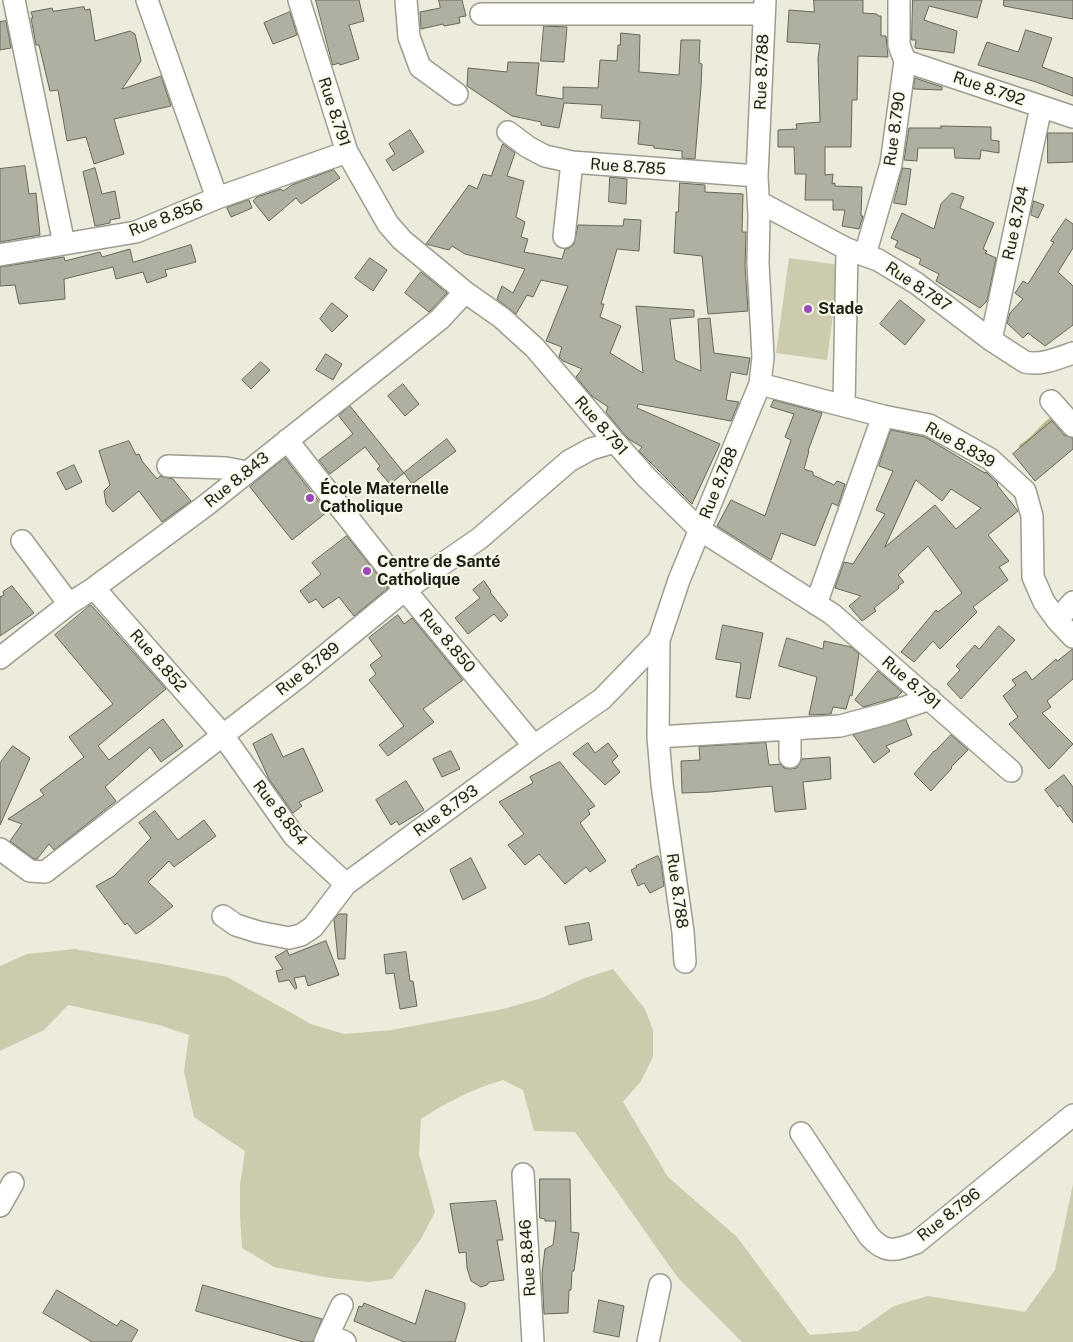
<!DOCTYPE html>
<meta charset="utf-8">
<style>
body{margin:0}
canvas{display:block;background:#ecebdc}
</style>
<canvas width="1073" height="1342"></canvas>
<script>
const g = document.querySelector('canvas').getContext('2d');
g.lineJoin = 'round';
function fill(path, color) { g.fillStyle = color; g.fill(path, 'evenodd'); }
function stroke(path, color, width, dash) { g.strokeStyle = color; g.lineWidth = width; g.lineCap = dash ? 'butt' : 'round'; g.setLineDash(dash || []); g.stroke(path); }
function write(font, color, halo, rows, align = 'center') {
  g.font = font + ' "Public Sans",sans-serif'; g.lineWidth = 4; g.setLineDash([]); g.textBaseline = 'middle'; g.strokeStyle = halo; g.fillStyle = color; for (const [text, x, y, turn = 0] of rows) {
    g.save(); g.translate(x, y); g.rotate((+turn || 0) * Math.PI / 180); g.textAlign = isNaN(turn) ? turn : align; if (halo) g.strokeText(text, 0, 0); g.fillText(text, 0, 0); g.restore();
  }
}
const green = new Path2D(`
 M789,258L840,265L827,360L776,353Z
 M75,949L168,965L227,977L311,1024L344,1034L392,1030L503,1009L542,998L582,979L613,969L645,1009L653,1030V1057L641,1081L623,1102L668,1177L737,1237L810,1335L858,1331L894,1306L928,1296L1025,1312L1055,1270L1073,1184V1342H742L678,1278L575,1132L534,1131L523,1090L503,1080C473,1089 447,1102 421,1119L419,1154L435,1212L421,1239L392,1279L369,1282L330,1278L274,1267L242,1248L240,1216V1185L245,1151L194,1117L184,1071L189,1035L159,1025L68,1005L44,1030L0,1051V966L27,954Z`);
const stream = new Path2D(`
 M1021,446C1035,440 1041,425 1054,418`);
const building = new Path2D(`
 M316,0H359L364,21L349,25L359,59L340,65L339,63L333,65Z
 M439,0H462L466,16L459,17L460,23L444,26L443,24L421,29L420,12L440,8Z
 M814,0H863V13L877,14L878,16H881V36H886L888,57L858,56L857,100H852L851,147H825V175L833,174L832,184L835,183V186L862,187L861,216H863L859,229L842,226L845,210H833V200H805L806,174H795L794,147H778V130L797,129L796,124L820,122L818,58L820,44L787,42L789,10L814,12Z
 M913,0H982L977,18L929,6L924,20L957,31L954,53L915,48L916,40H912Z
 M1004,0H1073V19L1004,6Z
 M84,7L85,10L90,9L95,41L130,31L135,34L141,61L122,89L161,76L171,106L114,119L124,154L94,164L86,137L67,141L58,90L50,91L39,45H36L31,18H33L31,12L52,8L53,11Z
 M290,12L297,35L273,44L264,23Z
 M6,21L11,48L0,50V22Z
 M544,26L567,27L564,62L541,61Z
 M1026,30L1052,38L1042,67L1073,78V96L1036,82L978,65L987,42L1018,52Z
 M621,33L640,35L639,72L679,75L681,40H700L699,63L702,64L701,87L695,159L682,158V151L654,148V146L638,144L640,121L601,118L602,105L564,103L559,128L541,125V122L512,116L467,86L468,68L507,72L508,62L539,63L536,95L563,99V87L598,88L600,60L617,61L618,45H620Z
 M915,78L942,87V90L914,89Z
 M941,126L991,127V140L999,141V153L981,150L980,159L955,158L954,148H918L917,161L904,160L909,128H941Z
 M410,130L424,152L393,171L386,160L395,154L389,144Z
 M1048,133H1073V162L1048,163Z
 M503,144L515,153L507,176L524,181L516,217L525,222L521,237L528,239L524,252L562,259L565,249L569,248L574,244L578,225L623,226L624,219L641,220L639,251L617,249L601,304H604L600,317L621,326L610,353L643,373L636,306L694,310V317L670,319L675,360L701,371L698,319L710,318L714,353L750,358L747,375L731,372L726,400L739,402L731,421L638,404L637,408L720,444L692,504L639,451L642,447L630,440L624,434L606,412L608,407L592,396L576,377L582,369L563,361L559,357L562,347L546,341L568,286L541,280L533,297L527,295L516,314L497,299L502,286L513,293L525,269L465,254L452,246L449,250L426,244L469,185L477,189L483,174L491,176Z
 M25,166L29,194L36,193L40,235L0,242V169Z
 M95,168L102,194L115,191L120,218L110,220V223L95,226L83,172Z
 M903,168L911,169L906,205L894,203Z
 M334,170L340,178L301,204L296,198L269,221L253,201L257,197L281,189L283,191L292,185Z
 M610,177L627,179L626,204L609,202Z
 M680,183L705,185V192L743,194L742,232H746L745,266L748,311L708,314L702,256L674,253L676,212H678Z
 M952,193L964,197L960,208L994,223L983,249L987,251L985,253L996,258L987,301L980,308L936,281L939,274L919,264L921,259L895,247L898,241L891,238L902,213L934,229L941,204Z
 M249,200L252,208L231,217L227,208Z
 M1034,201L1044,205L1038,218L1031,215Z
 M1066,219L1073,224V248L1058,272L1073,286V325L1045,346L1028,333L1023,338L1007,323L1010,313L1023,299L1015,293L1023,281L1028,284L1054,242L1051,241Z
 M191,245L196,262L165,270L167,276L147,283L143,272L116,279L113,267L64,279L65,299L19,304L15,285L0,286V267L64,257L65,261L100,252L102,257L130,249L133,262Z
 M370,258L387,270L373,291L355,278Z
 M421,272L447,293L429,312L405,293Z
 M900,300L925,320L905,345L880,324Z
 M332,303L348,316L332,332L320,319Z
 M326,354L342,364L333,380L316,370Z
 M261,362L270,370L251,389L242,380Z
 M403,384L419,404L405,416L388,396Z
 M774,400L822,413L808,451H809L804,469L813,472V475L834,485L837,481L845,484L838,506L832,503L815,546L781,533L771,560L717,526L731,500L765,516L791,440L785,437L794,414L771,407Z
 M350,406L404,473L390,484L377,469L380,466L365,447L330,474L319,460L353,434L339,416Z
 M1052,421L1064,435L1073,438V449L1035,481L1013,454Z
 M891,430L925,437L985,473L986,472L998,484L997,485L1018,511L988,535L1009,561L999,567L1008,580L973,607L977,612L940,649L933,641L914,662L901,652L936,610L938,612L962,593L928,546L898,575L904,582L898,586L899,588L874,608L876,611L862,621L849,606L861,596L835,588L844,562L853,564L885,514L876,510L893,471L879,466ZM916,480L942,501L951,489L981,508L956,529L935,505L885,547Z
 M447,439L456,451L412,484L404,473Z
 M129,441L136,455L139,454L142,461L157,479L160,476L173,479L191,501L162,522L139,491L113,512L106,504L104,491L110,485L99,451Z
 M285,458L327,512L292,540L250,487Z
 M74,465L82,482L66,490L57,473Z
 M347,536L388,588L354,616L339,597L323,608L316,599L309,603L300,591L321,574L312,563Z
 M484,581L491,591L490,592L508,615L501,622L494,614L468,634L455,618L480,598L473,590Z
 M12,586L34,613L0,636V597L4,595L3,592Z
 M91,605L166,689L98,746L109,760L163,719L183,746L161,762L150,747L105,787L116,801L54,850L49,844L37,859H34L10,841L22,824L8,819L44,795L40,790L84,757L69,737L113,704L55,635Z
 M398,615L404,624L412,618L463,680L423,709L434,722L388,756L379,745L404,726L369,680L376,674L370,665L382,656L369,638Z
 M723,625L763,633L750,699L736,697L741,663L716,659Z
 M999,626L1015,640L961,699L947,684L960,670L956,666L975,645L979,649Z
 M787,638L823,649L824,641L851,647L859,654L852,696L850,695L846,709L833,707L831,714L809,715L817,677L779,666Z
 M1073,649V679L1047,701L1051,707L1042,713L1073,744L1049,769L1009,724L1018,717L1003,696L1016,685L1012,680L1026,671L1032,680L1056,659L1057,661Z
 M878,671L902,692L897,697L863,707L855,700Z
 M906,720L912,735L886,746L890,751L874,763L853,735Z
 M272,734L283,757L303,748L323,791L299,802L302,806L293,813L269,779L253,744Z
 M951,735L968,750L951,767L952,768L931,791L914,774L934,751H935Z
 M588,743L595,753L608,743L618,756L612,762L620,772L605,785L573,754Z
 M766,743L769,765L780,764L784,768L790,769L797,768L802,759L830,757L831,779L803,782L806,809L775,812L772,786L710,792L682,793L681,761L700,760L699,747Z
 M13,746L30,758L0,825V763Z
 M451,751L460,769L442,777L433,759Z
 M560,762L595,806L588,810L590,814L580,823L606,861L590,872L586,867L565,884L539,854L525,865L508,845L524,834L499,802L533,783L530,777Z
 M1064,775L1073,787V823L1060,805L1058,807L1045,790Z
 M406,781L424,810L399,825L397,821L391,825L376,800Z
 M155,811L178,840L204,820L216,836L174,867L169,861L148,882L173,906L152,923L136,934L127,923L125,925L96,886L114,876L151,838L139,823Z
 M658,856L661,863L664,886L650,893L644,883L638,886L631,870L637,867L636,866Z
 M471,858L486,888L463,900L450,870Z
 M339,914H347L345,959H338L334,920Z
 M589,923L592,940L569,945L565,927Z
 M326,941L339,975L308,986L305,976L294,978L297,988L295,989L289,980L279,982L276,971L283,969L275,957L287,950L289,955Z
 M406,952L410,981H413L417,1006L400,1009L394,973L386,974L384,955Z
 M540,1179H570L571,1232L579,1233L574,1271H572L571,1290H569L568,1313L544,1314L542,1274L545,1249L553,1245L556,1221H545V1219L540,1218Z
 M496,1201L503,1240H497L504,1280L489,1282L487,1285L481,1287L471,1281L467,1268L466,1252L459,1253L450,1204Z
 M203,1285L322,1319L313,1342H303L196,1311Z
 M57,1290L117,1326L121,1320L138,1330L131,1342H92L43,1313Z
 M426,1290L465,1303V1309L455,1342H404L354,1321L359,1306L362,1307L364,1303L415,1324Z
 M599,1300L624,1306L619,1337L594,1332Z`);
const minor = new Path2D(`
 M14,0L64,244L136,232L217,198L147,0
 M299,0L347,152L388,224L402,240L465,292L502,318L535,348L615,442L646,477L700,530L832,614L1011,771
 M406,0L409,37L420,67L457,94
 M481,14H764
 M905,61L1073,117
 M508,132L528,147L545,156L572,162L757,176
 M217,198L347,152
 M759,202L847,249L878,260L916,283L991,340L1025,362C1040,366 1059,358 1073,353
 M564,237L572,162
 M0,255L64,244
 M865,255L891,164L905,61L899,45V0
 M991,340L1041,107
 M760,384L883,416L929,425L990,459L1025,491L1032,516L1033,577L1044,602L1057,620L1073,637
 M1051,401L1073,426
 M844,405L847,249
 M287,440L405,590L534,746
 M168,466L226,468L247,472
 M22,541L69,604
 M94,588L222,734L294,836L346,884
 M816,604L883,416
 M1057,620L1073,602
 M0,658L69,604L94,588L205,506L440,319L465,292
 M658,737L840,726L885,714L930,699
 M790,757V729
 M0,849L30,871L45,872L300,676L405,590L480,538L569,461L591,449L615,442
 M223,916L236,925L258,932L289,938L301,935L313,927L346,884L534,746L602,699L659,640
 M685,962L683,932L662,784L658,737L659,640L679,580L760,384L763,357L758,263L759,216L757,176L765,0
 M801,1133L869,1236C885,1254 894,1251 916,1243L1073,1115
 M523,1174L533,1342
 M0,1206L13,1183
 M328,1335L342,1305
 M325,1342L328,1335L345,1342
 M648,1342L660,1285`);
const markers = [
 [808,309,5,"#9949b9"],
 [310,498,5,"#9949b9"],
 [367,571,5,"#9949b9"]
];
const streetNames = [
 ["Rue 8.788",762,72,-88],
 ["Rue 8.792",989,89,19],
 ["Rue 8.791",334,112,72],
 ["Rue 8.790",895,129,-82],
 ["Rue 8.785",628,167,4],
 ["Rue 8.856",166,218,-21],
 ["Rue 8.794",1016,223,-78],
 ["Rue 8.787",918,287,34],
 ["Rue 8.791",601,426,49],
 ["Rue 8.839",960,445,29],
 ["Rue 8.843",237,480,-39],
 ["Rue 8.788",719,483,-68],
 ["Rue 8.850",447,641,50],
 ["Rue 8.852",158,661,49],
 ["Rue 8.789",308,669,-38],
 ["Rue 8.791",911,683,41],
 ["Rue 8.793",446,811,-36],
 ["Rue 8.854",280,813,52],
 ["Rue 8.788",677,891,82],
 ["Rue 8.796",949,1215,-38],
 ["Rue 8.846",528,1258,-94]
];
const poiNames = [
 ["Stade",818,309],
 ["École Maternelle",320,489],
 ["Catholique",320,507],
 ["Centre de Santé",377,562],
 ["Catholique",377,580]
];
fill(green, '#cccbae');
stroke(stream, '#bbb98b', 4.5);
fill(building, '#b0b0a2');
stroke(building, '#68675a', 1);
stroke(minor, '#9d9d8f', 24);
stroke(minor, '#fff', 21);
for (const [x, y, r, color] of markers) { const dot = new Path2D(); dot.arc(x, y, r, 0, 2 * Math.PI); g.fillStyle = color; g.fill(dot); stroke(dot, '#f9f9e9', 2); }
write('16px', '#1d1d18', '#f9f9e9', streetNames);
write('bold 16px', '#1d1d18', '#f9f9e9', poiNames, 'left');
</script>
